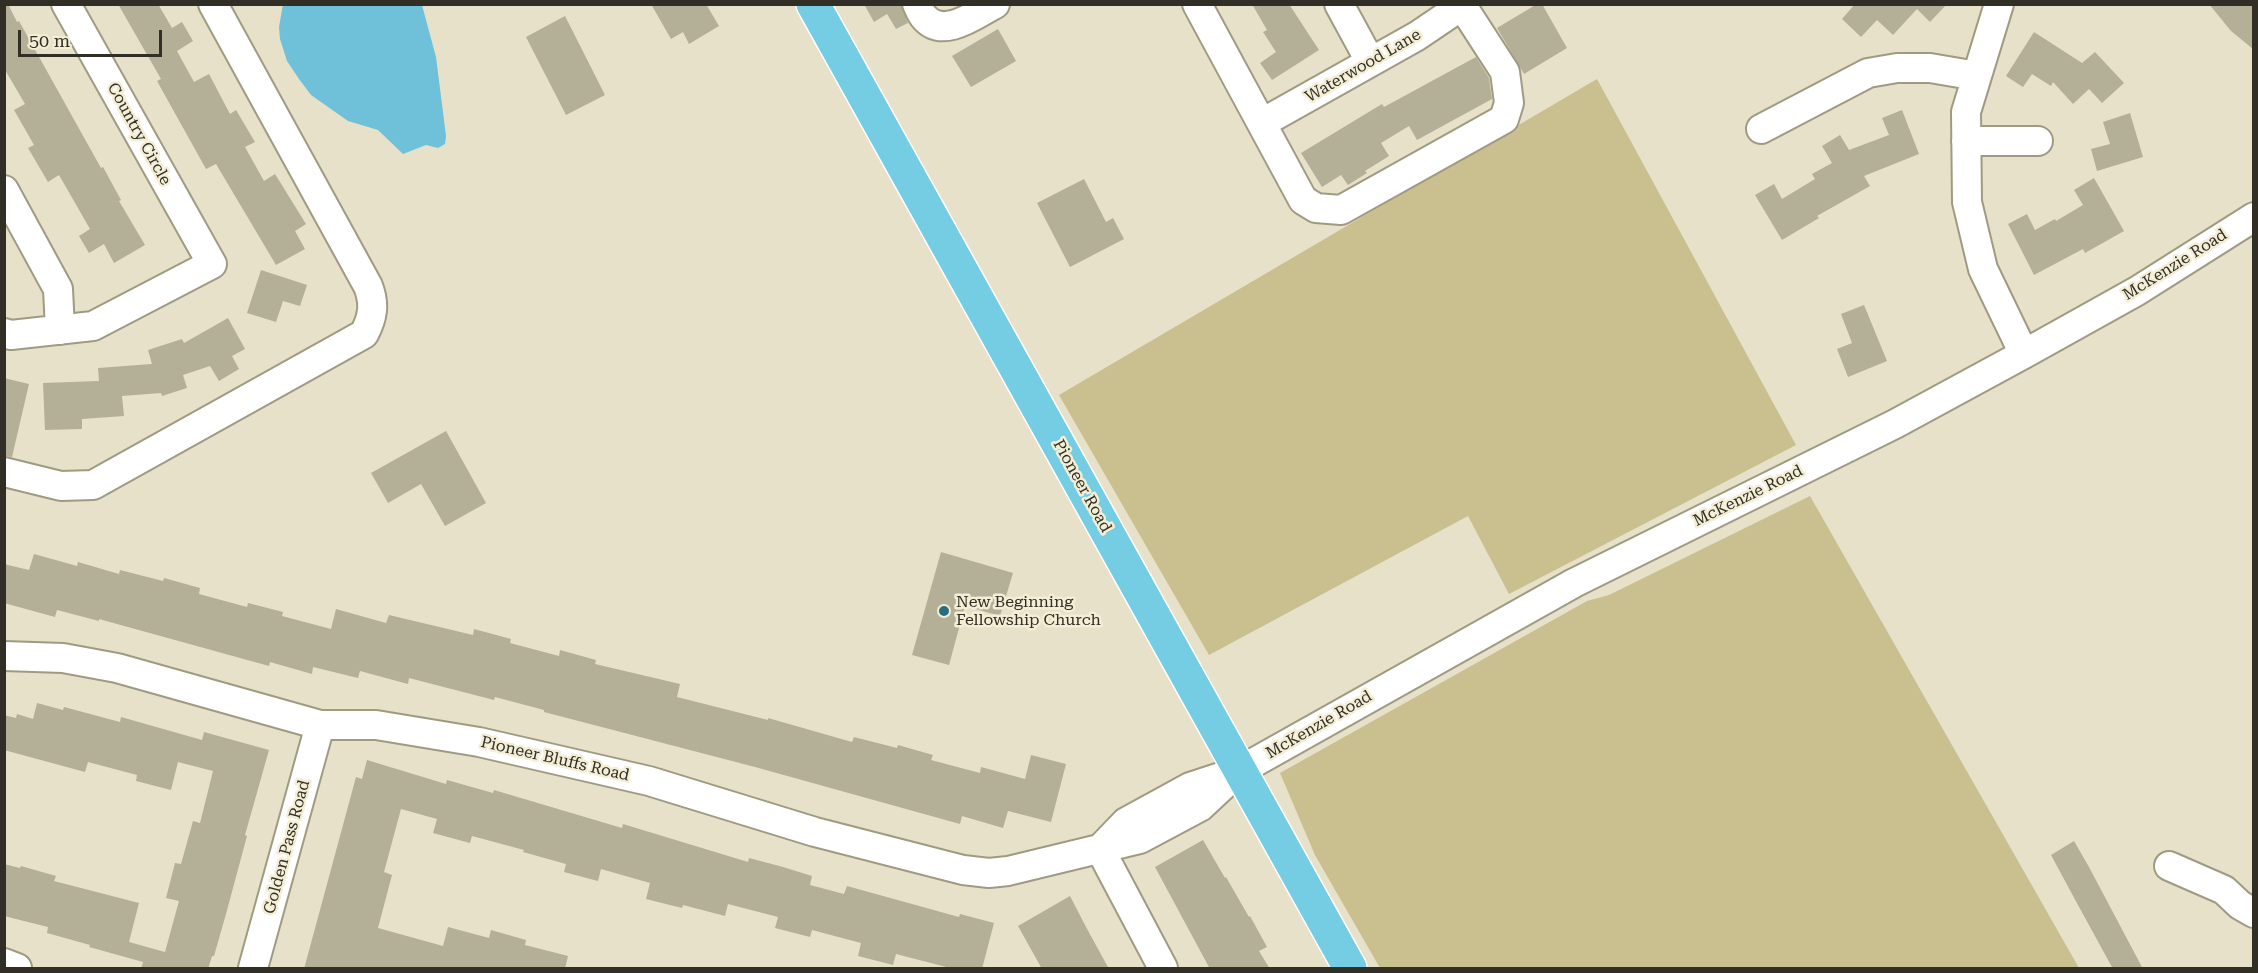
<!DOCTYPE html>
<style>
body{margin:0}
#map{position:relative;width:2258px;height:973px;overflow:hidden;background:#e6e1c8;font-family:"Roboto Serif",serif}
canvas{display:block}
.frame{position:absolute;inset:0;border:6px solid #302e25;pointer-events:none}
.scale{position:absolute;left:18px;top:30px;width:144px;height:27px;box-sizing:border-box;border:3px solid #302e25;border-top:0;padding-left:8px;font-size:18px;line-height:21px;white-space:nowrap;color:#302e25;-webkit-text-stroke:4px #f3eed5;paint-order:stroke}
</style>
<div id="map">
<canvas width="2258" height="973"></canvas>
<div class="frame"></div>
<div class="scale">50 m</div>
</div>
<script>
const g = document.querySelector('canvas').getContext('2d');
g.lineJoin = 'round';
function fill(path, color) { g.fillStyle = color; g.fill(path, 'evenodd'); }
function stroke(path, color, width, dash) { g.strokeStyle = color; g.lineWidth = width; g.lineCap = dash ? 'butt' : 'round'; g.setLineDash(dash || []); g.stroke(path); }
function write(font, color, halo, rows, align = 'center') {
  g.font = font + ' "Roboto Serif",serif'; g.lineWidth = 5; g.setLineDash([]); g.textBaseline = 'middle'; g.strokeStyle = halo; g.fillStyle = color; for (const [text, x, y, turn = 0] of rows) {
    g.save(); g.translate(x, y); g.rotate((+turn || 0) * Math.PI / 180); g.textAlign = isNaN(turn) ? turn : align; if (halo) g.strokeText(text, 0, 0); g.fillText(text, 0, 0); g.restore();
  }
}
const green = new Path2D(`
 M1597,79L1796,445L1509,594L1468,516L1209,655L1059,395Z
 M1810,496L2079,968H1380L1315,855L1280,773L1587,601L1609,595Z`);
const water = new Path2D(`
 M283,4L422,5L436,57L446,136L445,144L438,148L426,145L403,154L378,130L348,121L311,95L299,79L287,61L280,39L279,27Z`);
const building = new Path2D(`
 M4,4H8L17,22L19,21L101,168L103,167L121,200L119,201L145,245L114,263L104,244L89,253L79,236L90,229L59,175L48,182L28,148L34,145L14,110L25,104L4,68Z
 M118,4H158L172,28L182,22L193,41L177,51L194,82L209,74L230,114L236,110L255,142L245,147L264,181L275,174L306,224L295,231L305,249L276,265L216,164L206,169L157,81L161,79Z
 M651,4H706L719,26L689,44L683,32L671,39Z
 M864,4H901L908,23L896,29L887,14L874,22Z
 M1252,4H1289L1319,50L1272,80L1260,63L1276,52L1263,32L1267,30Z
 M1537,4H1542L1567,48L1524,74L1497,28Z
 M1855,4H1947L1930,22L1917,9L1893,35L1877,20L1861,37L1842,19Z
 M2209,4H2253V49L2231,31Z
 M565,16L605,95L566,115L526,37Z
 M998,29L1016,61L971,87L952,56Z
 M2034,32L2082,63L2095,52L2124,83L2102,103L2089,89L2073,104L2053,82L2051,86L2032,74L2023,87L2006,76Z
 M1476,57L1489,78L1492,99L1417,140L1409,126L1381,143L1389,156L1365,171L1367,173L1348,185L1341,175L1322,187L1301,153L1382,104L1384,107Z
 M1902,110L1919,154L1864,176L1870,186L1817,216L1819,218L1782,240L1755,195L1774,184L1782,199L1815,179L1812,174L1832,163L1822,146L1840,135L1849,150L1889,135L1882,118Z
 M2130,113L2143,157L2097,171L2091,149L2110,144L2103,122Z
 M2094,178L2124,231L2085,253L2083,249L2034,275L2008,224L2027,214L2035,230L2055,219L2056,221L2083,205L2074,190Z
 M1084,179L1106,222L1113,218L1124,239L1070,267L1037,203Z
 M261,270L307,285L300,306L283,301L276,322L247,313Z
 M1864,305L1887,361L1848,377L1837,349L1852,343L1841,314Z
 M228,318L245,349L232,356L239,369L219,381L210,366L183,375L187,388L162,396L161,393L122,396L124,416L82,419V429L45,430L43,383L99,381L98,368L152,364L148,350L182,339L184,343Z
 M4,378L29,384L12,457L4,456Z
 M446,431L486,503L445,526L421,484L388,503L371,473Z
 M941,552L1013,573L1000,616L965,606L949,665L912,655Z
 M34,554L77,566L78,562L119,574L120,570L163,581L164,578L200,588L199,594L247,607L248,603L283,612L282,616L331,629L336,609L386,623L389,615L473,635L474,629L511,639L510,643L559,656L560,650L596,660L595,664L680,684L677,697L768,720V718L852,742L854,737L897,748L898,745L933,755L931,760L980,773L981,767L1025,779L1031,755L1066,764L1051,822L1008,811L1003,828L962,816L960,824L755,767L544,712V710L495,697L494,700L409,678L408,684L360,671L358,678L313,667L312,674L270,662L269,666L99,619V621L57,610L55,617L4,603V564L29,570Z
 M37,703L63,710L64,707L120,722L121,717L202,740L204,732L269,750L245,835L247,836L226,914L214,956H212L208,969H141L143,962L89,947L90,945L47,933L48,927L4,916V864L20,868L21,866L56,876L54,881L139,903L129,942L165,952L179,901L166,898L175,863L181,864L193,821L200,823L213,771L178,762L171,790L136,781L137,775L88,762L85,772L4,750V715L16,718L17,714L33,719Z
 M367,760L446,784L447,780L493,793L494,790L622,828L623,824L748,862L749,858L783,867L812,876L810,885L844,894L847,886L959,917L960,914L994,923L982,969H954L896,954L893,965L858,956L861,943L812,930L810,937L775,928L778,917L728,904L725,916L683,905L682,908L646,899L650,883L601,869L598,881L564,872L566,864L523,852L524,850L472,836L470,843L433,833L437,819L401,809L384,872L392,875L378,928L443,946L448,927L489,938L491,930L526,940L525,945L568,956L565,969H304L356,777L362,779Z
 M1203,840L1225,878L1226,877L1249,917L1250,916L1267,947L1259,951L1270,969H1210L1155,867Z
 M2074,841L2089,867L2143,969H2113L2072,894L2051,855Z
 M1070,896L1086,927L1109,969H1042L1018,926Z`);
const minor = new Path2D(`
 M917,4C919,8 921,14 924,17C943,40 976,14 995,4
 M1197,4L1303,200L1316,208L1341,210L1504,119L1509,103L1505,72L1461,4
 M1339,4L1370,61
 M1999,4L1966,112L1967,202L1983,269L2024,354
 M1262,123L1417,36L1454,11L1460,4
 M1761,129L1868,73L1897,68H1930L1977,76
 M1966,141H2038
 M4,190L58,289L60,330
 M4,333L11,335L93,326L212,264L66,4
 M4,472L61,486L93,485L364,334C373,317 375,304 368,286L213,4
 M4,656L63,658L117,668L320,725H376L479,742L649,781L815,832L963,870L989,873L1008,871L1140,839L1200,807L1231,778
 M1100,849L1126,822L1190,787L1239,771L1574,583L1895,424L2024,354L2137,291L2254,217
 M1100,849L1163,968
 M2169,866L2224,890L2240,905L2254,913
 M4,963L17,968
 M253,968L320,725`);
const major = new Path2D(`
 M813,4L1350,968`);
const markers = [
 [944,611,6,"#2a6c7f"]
];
const streetNames = [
 ["Waterwood Lane",1363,66,-30],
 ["Country Circle",139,134,61],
 ["McKenzie Road",2175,265,-32],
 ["Pioneer Road",1082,486,61],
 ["McKenzie Road",1748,496,-26],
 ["McKenzie Road",1319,725,-30],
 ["Pioneer Bluffs Road",555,759,13],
 ["Golden Pass Road",287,847,-75]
];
const poiNames = [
 ["New Beginning",956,602],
 ["Fellowship Church",956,620]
];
fill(green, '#c9bf8f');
fill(water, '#6fc1d9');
fill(building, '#b4af97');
stroke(minor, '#9f9b83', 32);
stroke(major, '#fff', 36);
stroke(minor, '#fff', 28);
stroke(major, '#74cde2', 33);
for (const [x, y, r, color] of markers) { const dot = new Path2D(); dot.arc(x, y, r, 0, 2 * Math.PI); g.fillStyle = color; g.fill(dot); stroke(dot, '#f3eed5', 2); }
write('16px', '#302e25', '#f3eed5', streetNames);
write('16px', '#302e25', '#f3eed5', poiNames, 'left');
</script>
